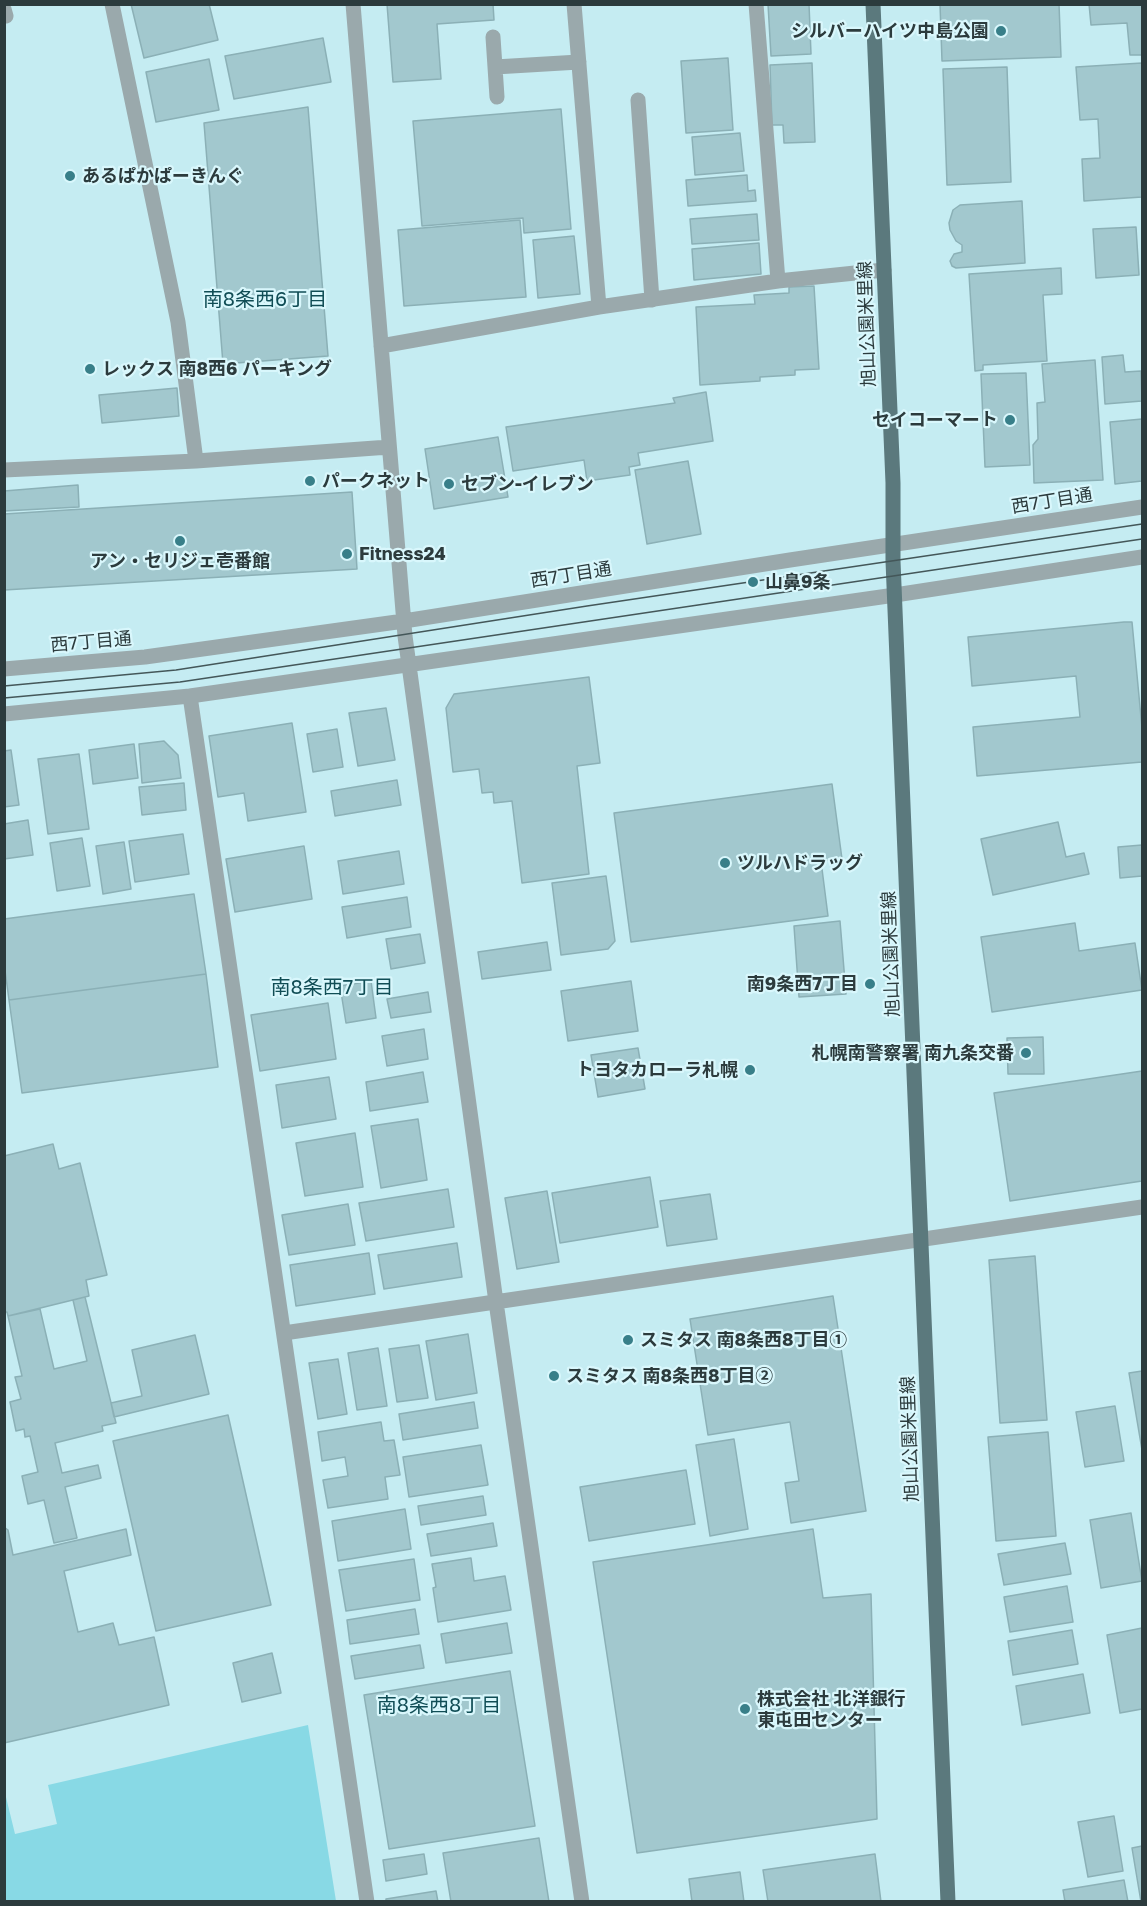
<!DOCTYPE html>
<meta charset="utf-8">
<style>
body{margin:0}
#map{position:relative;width:1147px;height:1906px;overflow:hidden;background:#c5ecf2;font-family:"Golos Text",sans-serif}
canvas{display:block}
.frame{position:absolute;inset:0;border:6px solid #2c3b3d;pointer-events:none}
</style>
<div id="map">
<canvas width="1147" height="1906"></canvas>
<div class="frame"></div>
</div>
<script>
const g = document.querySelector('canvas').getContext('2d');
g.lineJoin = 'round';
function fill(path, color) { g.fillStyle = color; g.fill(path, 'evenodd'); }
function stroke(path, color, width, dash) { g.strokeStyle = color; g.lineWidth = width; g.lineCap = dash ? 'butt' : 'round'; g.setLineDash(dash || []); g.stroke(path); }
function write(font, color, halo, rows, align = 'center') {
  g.font = font + ' "Golos Text","Noto Sans JP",sans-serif'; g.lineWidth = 4.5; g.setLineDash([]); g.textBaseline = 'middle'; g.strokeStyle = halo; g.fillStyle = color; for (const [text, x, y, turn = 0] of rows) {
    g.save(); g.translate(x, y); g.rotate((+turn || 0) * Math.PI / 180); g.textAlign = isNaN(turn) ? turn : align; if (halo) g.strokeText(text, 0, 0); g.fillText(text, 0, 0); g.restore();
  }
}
const green = new Path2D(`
 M308,1725L336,1901H5V1793L15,1834L57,1824L48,1785Z`);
const building = new Path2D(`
 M131,4H209L218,40L144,58Z
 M387,4H493L494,20L437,24L441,79L393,82Z
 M768,4H809L811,54L771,56Z
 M940,4H1059L1061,57L942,61Z
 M1089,4H1142V55H1130L1127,23L1091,25Z
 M323,38L331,82L234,99L225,56Z
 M728,58L733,130L686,133L681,61Z
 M209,59L219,110L156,122L146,72Z
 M812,63L815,142L784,143L783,125H772L770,65Z
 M1142,63V197L1084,201L1082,159L1100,158L1098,119L1080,120L1076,67Z
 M1007,67L1011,182L947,185L943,69Z
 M308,107L328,356L223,364L204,123Z
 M561,109L571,229L524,233L523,218L422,226L413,121Z
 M740,133L744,171L695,175L692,137Z
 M747,175L748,191L755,190L756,201L688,206L686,180Z
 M1022,201L1025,263L956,268L952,266L950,261L954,254L962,252V245L956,241L950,230L949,223L953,210L960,205Z
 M757,214L759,240L692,244L690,219Z
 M520,220L526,297L404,306L398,230Z
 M1136,227L1139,275L1096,278L1093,229Z
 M574,236L580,294L538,298L533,240Z
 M759,243L761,274L694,280L692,249Z
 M1061,268L1062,294L1043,295L1047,361L983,365V370L975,371L969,274Z
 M814,286L819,369L795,370V375L760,377V381L700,385L696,307L755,304L754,295L789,293V287Z
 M1123,355L1125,372L1141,371L1142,401L1105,404L1102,357Z
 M1095,360L1103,480L1034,483L1033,445L1038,439L1037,403L1045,402L1042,364Z
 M1026,373L1030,465L985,467L981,374Z
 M177,388L179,416L102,423L99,395Z
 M706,392L713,441L638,453L640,465L629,467L630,475L587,481L584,460L513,471L506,427L675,403L673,398Z
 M1142,419V481L1115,484L1110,422Z
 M498,437L508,497L434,509L425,449Z
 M688,461L701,534L647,544L635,470Z
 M78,485L79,507L4,511V491Z
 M352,492L357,569L4,590V514Z
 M1124,622H1132L1142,728V762L977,776L973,727L1080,717L1076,676L972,686L968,637Z
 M589,677L600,763L577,766L589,874L522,883L512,801L494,803L493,792L482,793L479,769L453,772L446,708L454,694Z
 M386,708L395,760L358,766L349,713Z
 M292,723L306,812L248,821L244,793L218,797L209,736Z
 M337,729L343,767L313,772L307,734Z
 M164,741L178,755L181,778L142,783L139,744Z
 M134,744L138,778L93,784L89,750Z
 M11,750L19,805L4,807V751Z
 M79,754L89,829L48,834L38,759Z
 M397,780L401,805L335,816L331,791Z
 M184,783L186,810L142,815L139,787Z
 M832,784L842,859L821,861L828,916L631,942L614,813Z
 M28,820L33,855L4,859V824Z
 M1058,822L1066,857L1084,853L1089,874L993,895L981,839Z
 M183,834L189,874L135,882L129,841Z
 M82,838L90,886L57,891L50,843Z
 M124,842L131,889L103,894L96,846Z
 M1142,845V876L1120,878L1118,847Z
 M304,846L312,899L235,912L226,859Z
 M399,851L404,884L343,894L338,861Z
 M606,876L615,941L608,949L561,955L552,883Z
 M194,894L206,974L9,1000L4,963V919Z
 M407,897L411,927L347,938L342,907Z
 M840,921L846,994L799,997L794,926Z
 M1075,923L1079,951L1135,943L1142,990L992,1012L981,937Z
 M420,934L425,963L391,969L386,939Z
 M547,942L551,970L482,979L478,952Z
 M206,974L218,1067L22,1093L9,1000Z
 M371,981L376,1018L346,1023L340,986Z
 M631,981L638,1031L568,1041L561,991Z
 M428,992L431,1012L391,1018L387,999Z
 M328,1003L336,1059L260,1071L251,1015Z
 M424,1029L428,1059L387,1066L382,1036Z
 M1043,1037L1044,1074H1008L1007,1038Z
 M638,1048L645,1089L598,1097L591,1055Z
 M1142,1071V1181L1010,1201L994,1093Z
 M423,1072L428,1102L370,1111L366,1082Z
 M329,1077L336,1119L282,1128L276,1085Z
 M418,1119L427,1180L381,1188L371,1126Z
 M355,1133L363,1187L305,1196L296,1143Z
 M53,1144L59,1169L80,1163L107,1275L86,1280L89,1296L8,1316L7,1312H4V1156Z
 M650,1177L658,1227L560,1243L552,1193Z
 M448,1189L454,1227L366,1241L359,1203Z
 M547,1191L559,1262L517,1269L505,1198Z
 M710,1194L717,1239L667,1246L660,1201Z
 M348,1204L355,1245L289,1255L282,1215Z
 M457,1243L462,1277L384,1289L378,1255Z
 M369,1253L375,1294L296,1306L290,1265Z
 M1035,1256L1047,1420L1000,1423L989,1260Z
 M833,1296L866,1511L791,1523L785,1483L799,1481L790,1422L708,1435L690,1319Z
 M85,1297L116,1423L102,1426L103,1431L55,1443L62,1473L98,1465L101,1478L65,1487L77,1538L54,1543L44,1500L28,1504L22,1476L38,1472L30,1436L25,1437L24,1429L16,1431L10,1402L21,1399L15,1377L22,1376L8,1316L40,1309L54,1369L87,1361L73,1300Z
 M468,1334L477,1393L436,1400L426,1341Z
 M195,1335L209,1394L114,1417L111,1403L142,1396L132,1350Z
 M419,1345L428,1398L397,1402L389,1349Z
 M378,1348L387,1406L357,1410L348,1353Z
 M338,1359L347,1414L318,1419L309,1363Z
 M1142,1371V1450L1129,1373Z
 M474,1402L478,1428L403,1440L399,1414Z
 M1115,1406L1124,1461L1085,1467L1076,1412Z
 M228,1415L271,1605L156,1631L113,1441Z
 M381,1422L384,1441L394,1440L400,1475L385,1477L388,1499L328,1508L323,1480L348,1476L345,1457L322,1461L318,1432Z
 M1048,1432L1056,1536L996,1541L988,1437Z
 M734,1439L748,1529L710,1536L696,1445Z
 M481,1445L488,1485L409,1497L403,1457Z
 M686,1470L695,1524L589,1541L580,1487Z
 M483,1496L486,1515L421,1525L418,1506Z
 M405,1509L411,1549L338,1561L332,1521Z
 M1131,1513L1142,1581L1101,1588L1090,1520Z
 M493,1523L497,1546L431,1556L427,1534Z
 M4,1527L8,1530L13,1555L126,1529L131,1555L64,1571L78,1632L113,1623L119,1645L154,1637L169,1705L4,1743Z
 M813,1529L823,1598L871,1594L877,1819L637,1853L593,1562Z
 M1065,1543L1071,1574L1004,1585L998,1554Z
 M471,1558L474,1581L505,1576L511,1610L438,1622L433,1588L436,1587L432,1564Z
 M414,1559L420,1600L346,1611L339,1570Z
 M1067,1586L1073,1622L1010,1632L1004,1597Z
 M415,1609L419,1634L350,1644L347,1620Z
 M507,1623L512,1653L446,1663L441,1634Z
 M1142,1628V1709L1120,1713L1107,1635Z
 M1072,1630L1078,1664L1013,1675L1008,1641Z
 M420,1645L424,1668L355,1679L351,1656Z
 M272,1653L281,1693L242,1702L233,1663Z
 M510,1671L535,1826L389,1849L364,1695Z
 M1083,1674L1090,1713L1022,1725L1016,1686Z
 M1114,1816L1123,1871L1088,1877L1078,1822Z
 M539,1838L549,1902H451L443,1853Z
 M1142,1846V1902H1141L1132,1848Z
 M424,1854L427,1874L386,1881L383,1860Z
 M875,1854L881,1902H768L763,1870Z
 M740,1872L744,1902H692L689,1879Z
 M1124,1880L1128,1902H1065L1063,1890Z
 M436,1891L438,1902H386V1899Z`);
const minor = new Path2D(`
 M112,4L178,322L196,461
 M353,4L405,636L496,1302L582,1902
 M574,4L599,307
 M756,4L778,281
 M4,9L6,16
 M493,37L495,67L579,62
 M495,67L497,97
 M638,100L652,300
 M381,346L599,307L778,281L884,270
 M4,470L196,461L389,447
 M4,669L145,657L404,621L790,560L1142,507
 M190,696L367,1902
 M4,714L190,696L895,595L1142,557
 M284,1333L1142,1207`);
const major = new Path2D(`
 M873,4L893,483V561L948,1902`);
const tram = new Path2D(`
 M4,686L176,670L587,606L1142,524
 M4,698L180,682L1142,539`);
const markers = [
 [1001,31,6,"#387f89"],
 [70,176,6,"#387f89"],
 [90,369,6,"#387f89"],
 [1010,420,6,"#387f89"],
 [310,481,6,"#387f89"],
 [449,484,6,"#387f89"],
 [180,541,6,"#387f89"],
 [347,554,6,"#387f89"],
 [753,582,6,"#387f89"],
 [725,863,6,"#387f89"],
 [870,984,6,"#387f89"],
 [1026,1053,6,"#387f89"],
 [750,1070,6,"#387f89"],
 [628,1340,6,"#387f89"],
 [554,1376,6,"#387f89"],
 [745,1709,6,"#387f89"]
];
const poiNames = [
 ["シルバーハイツ中島公園",989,31,"right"],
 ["あるぱかぱーきんぐ",82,176],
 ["レックス 南8西6 パーキング",102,369],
 ["セイコーマート",998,420,"right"],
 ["パークネット",322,481],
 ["セブン-イレブン",461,484],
 ["Fitness24",359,554],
 ["アン・セリジェ壱番館",180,561,"center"],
 ["山鼻9条",765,582],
 ["ツルハドラッグ",737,863],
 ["南9条西7丁目",858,984,"right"],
 ["札幌南警察署 南九条交番",1014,1053,"right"],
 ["トヨタカローラ札幌",738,1070,"right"],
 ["スミタス 南8条西8丁目①",640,1340],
 ["スミタス 南8条西8丁目②",566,1376],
 ["株式会社 北洋銀行",757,1699],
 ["東屯田センター",757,1720]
];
const streetNames = [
 ["旭山公園米里線",867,324,-92],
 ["西7丁目通",1052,501,-9],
 ["西7丁目通",571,575,-9],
 ["西7丁目通",91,642,-5],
 ["旭山公園米里線",891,954,-92],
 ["旭山公園米里線",910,1439,-92]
];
const neighbourhoodNames = [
 ["南8条西6丁目",265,300],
 ["南8条西7丁目",332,988],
 ["南8条西8丁目",439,1706]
];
fill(green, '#88d9e5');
fill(building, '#a2c8ce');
stroke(building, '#8bb0b6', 1.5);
stroke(minor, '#9aa9ac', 15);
stroke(major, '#5b797d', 15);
stroke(tram, '#445759', 1.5);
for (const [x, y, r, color] of markers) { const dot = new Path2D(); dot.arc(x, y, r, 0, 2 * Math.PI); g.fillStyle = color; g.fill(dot); stroke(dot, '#d9f7fc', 2); }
write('bold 18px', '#2c3b3d', '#d9f7fc', poiNames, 'left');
write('18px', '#2c3b3d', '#d9f7fc', streetNames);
write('20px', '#104d55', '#d9f7fc', neighbourhoodNames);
</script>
